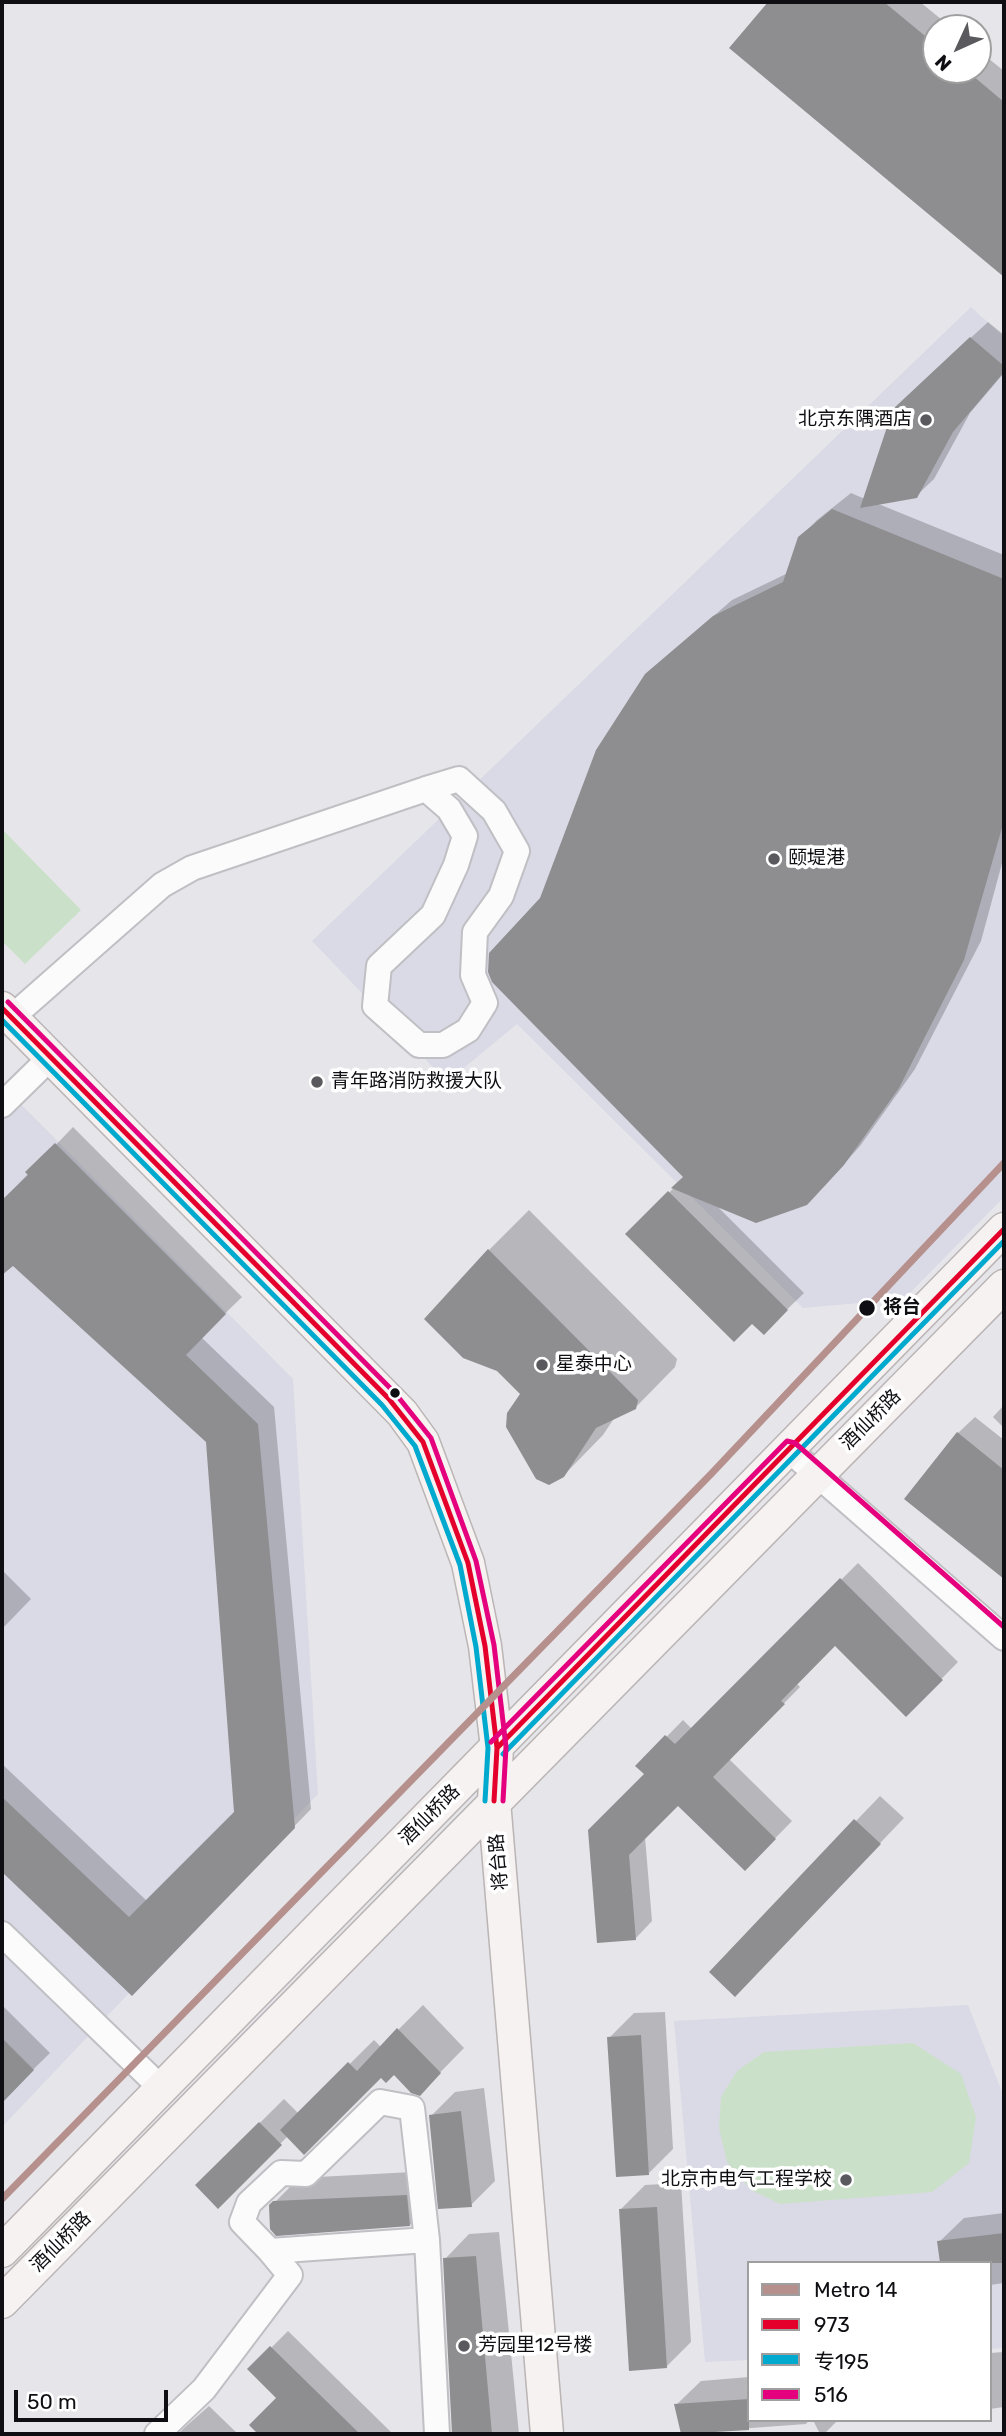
<!DOCTYPE html>
<meta charset="utf-8">
<style>
body{margin:0}
#map{position:relative;width:1006px;height:2436px;overflow:hidden;background:#e5e5ea;font-family:Rubik,"Noto Sans SC",sans-serif}
canvas{display:block}
.frame{position:absolute;inset:0;border:4px solid #0f0e12;pointer-events:none}
.legend{position:absolute;left:747px;top:2261px;width:245px;height:161px;box-sizing:border-box;background:#fff;border:2px solid #9f9fa0;margin:0;padding:9px 12px;list-style:none;font-size:21px;color:#0f0e12}
.legend li{display:flex;align-items:center;gap:14px;height:35px}
.legend b{width:35px;border:2px solid #9f9fa0}
.north{position:absolute;left:922px;top:14px;width:70px;height:70px;box-sizing:border-box;background:#fff;border:2px solid #9f9fa0;border-radius:50%;rotate:225deg;font-size:19px;font-weight:700;line-height:28px;text-align:center;color:#0f0e12}
.north::after{content:'';display:block;margin:auto;width:24px;height:32px;background:#5a595e;clip-path:polygon(50% 0,100% 100%,50% 72%,0 100%)}
.scale{position:absolute;left:14px;top:2390px;width:154px;height:32px;box-sizing:border-box;border:4px solid #0f0e12;border-top:0;padding-left:9px;font-size:21px;line-height:24px;white-space:nowrap;color:#0f0e12;-webkit-text-stroke:5px #fff;paint-order:stroke}
</style>
<div id="map">
<canvas width="1006" height="2436"></canvas>
<div class="frame"></div>
<ul class="legend">
<li><b style="height:9px;background:#b6908c"></b>Metro 14</li>
<li><b style="height:9px;background:#e4002b"></b>973</li>
<li><b style="height:9px;background:#00a9ce"></b>专195</li>
<li><b style="height:9px;background:#e5007d"></b>516</li>
</ul>
<div class="north">N</div>
<div class="scale">50 m</div>
</div>
<script>
const g = document.querySelector('canvas').getContext('2d');
g.lineJoin = 'round';
function fill(path, color) { g.fillStyle = color; g.fill(path, 'evenodd'); }
function stroke(path, color, width, dash) { g.strokeStyle = color; g.lineWidth = width; g.lineCap = dash ? 'butt' : 'round'; g.setLineDash(dash || []); g.stroke(path); }
function write(font, color, halo, rows, align = 'center') {
  g.font = font + ' Rubik,"Noto Sans SC",sans-serif'; g.lineWidth = 7; g.setLineDash([]); g.textBaseline = 'middle'; g.strokeStyle = halo; g.fillStyle = color; for (const [text, x, y, turn = 0] of rows) {
    g.save(); g.translate(x, y); g.rotate((+turn || 0) * Math.PI / 180); g.textAlign = isNaN(turn) ? turn : align; if (halo) g.strokeText(text, 0, 0); g.fillText(text, 0, 0); g.restore();
  }
}
const built = new Path2D(`
 M971,307L1004,337V1197L904,1299L803,1308L517,1024L447,1082L312,941Z
 M2,1085L293,1379L318,1794L2,2127Z
 M968,2005L1004,2097V2348L990,2349V2263H749V2360L705,2362L674,2021Z`);
const green = new Path2D(`
 M2,829L81,910L25,964L2,941Z
 M913,2043L961,2074L976,2117L969,2163L932,2192L780,2204L751,2190L727,2162L719,2128L721,2097L737,2071L764,2052Z`);
const shadow = new Path2D(`
 M770,2H920L952,28H936V70H978V50L1004,71V275L731,48Z
 M988,322L1004,335V373L970,413L934,479L916,496L876,503L1004,555V856L981,941L915,1069L860,1146L824,1186L715,1204L804,1293L763,1333L752,1321L627,1234L685,1177L542,899L646,675L732,600L788,573L800,538L817,520L851,493L865,499L912,392Z
 M73,1127L242,1297L201,1337L274,1407L311,1809L132,1994L2,1869V1764L147,1901L236,1812L207,1441L13,1263L2,1273V1201Z
 M529,1210L677,1359L675,1367L635,1408L615,1417L603,1435L563,1476L522,1394L489,1250Z
 M1004,1405V1428L993,1417Z
 M975,1417L1004,1440V1577L906,1498L958,1433Z
 M858,1563L958,1662L906,1715L835,1644L796,1683L800,1687L729,1759L792,1821L745,1869L678,1803L645,1837L652,1921L636,1938L599,1941L646,1774L638,1766L683,1720L692,1729Z
 M2,1570L31,1599L2,1629Z
 M880,1796L904,1818L759,1970L711,1972Z
 M2,2005L50,2053L2,2100Z
 M423,2005L464,2048L419,2094L394,2073L381,2076L288,2136L218,2206L197,2185L284,2099L299,2114L374,2040L381,2047Z
 M665,2012L673,2149L649,2173L609,2038L634,2013Z
 M484,2088L495,2181L471,2205L431,2116L455,2092Z
 M431,2171L434,2200L410,2225L271,2206L299,2178Z
 M681,2183L691,2342L666,2367L620,2210L645,2185Z
 M1004,2213V2283L990,2285V2263L939,2242L964,2218Z
 M499,2232L519,2434H454L445,2259L469,2234Z
 M288,2331L393,2434H304L297,2427L290,2434H260L251,2425L278,2398L250,2369Z
 M1004,2352V2407L990,2409V2353Z
 M749,2377V2420H809L806,2424L683,2433L676,2405L701,2381Z
 M209,2406L238,2434H178L184,2428Z
 M813,2420H838L824,2434H820Z`);
const building = new Path2D(`
 M768,2H884L936,45V70H966L1004,102V277L729,48Z
 M970,337L1004,366V372L953,432L917,498L860,508L893,409Z
 M832,509L1004,579V821L964,960L899,1088L844,1165L807,1205L756,1223L671,1188L683,1177L492,982L488,972L489,953L540,898L596,750L645,674L713,616L783,582L798,537Z
 M55,1143L226,1314L186,1355L258,1424L295,1828L132,1996L2,1872V1797L129,1917L234,1812L206,1442L13,1266L2,1275V1200L28,1175L25,1172Z
 M668,1191L788,1310L764,1335L752,1324L734,1342L625,1234Z
 M488,1249L638,1400L636,1409L596,1428L564,1477L549,1485L536,1479L506,1427L507,1413L520,1394L497,1371L463,1358L424,1319Z
 M957,1432L1004,1470V1579L904,1499Z
 M840,1578L943,1680L906,1717L835,1646L781,1701L785,1704L713,1777L776,1839L745,1871L678,1806L629,1855L636,1940L597,1943L588,1830L644,1774L635,1766L665,1735L675,1744Z
 M854,1819L881,1844L735,1997L709,1972Z
 M397,2028L441,2073L420,2096L411,2093L394,2075L386,2083L381,2078L304,2155L280,2130L348,2062L357,2071Z
 M641,2035L649,2175L616,2177L607,2037Z
 M2,2038L34,2070L2,2103Z
 M461,2111L472,2207L438,2209L429,2115Z
 M259,2122L282,2145L218,2209L195,2185Z
 M407,2195L410,2226L276,2236L270,2229L269,2205L273,2201Z
 M657,2207L667,2368L629,2371L619,2209Z
 M1004,2233V2263H940L937,2241Z
 M476,2256L492,2434H452L443,2258Z
 M270,2346L360,2434H258L249,2425L276,2398L247,2369Z
 M749,2399V2430L681,2434L674,2404Z`);
const minor = new Path2D(`
 M11,1018L162,885L192,868L426,789L449,809L465,836L456,865L433,915L379,966L375,1006L419,1045H443L468,1030L485,1003L473,975L475,932L501,896L517,851L494,811L459,779L426,789
 M2,1105L51,1057
 M789,1450L1004,1638
 M2,1934L161,2088
 M427,2240L270,2251L242,2222L249,2203L281,2173L306,2174L380,2102L412,2108L427,2240L437,2434
 M157,2434L204,2389L290,2275L270,2251`);
const major = new Path2D(`
 M2,1008L402,1413L423,1442L468,1563L485,1646L497,1748L494,1801L547,2434
 M2,2251L1004,1229
 M2,2302L1004,1286`);
const bus1 = new Path2D(`
 M2,1008L389,1399L423,1442L468,1563L485,1646L497,1748L494,1801
 M497,1748L1004,1229`);
const bus2 = new Path2D(`
 M2,1020L382,1405L415,1446L460,1565L476,1647L488,1748L485,1801
 M503,1754L1004,1241`);
const bus3 = new Path2D(`
 M8,1002L395,1393L431,1438L476,1561L494,1645L506,1747L503,1801
 M491,1742L787,1441L795,1443L1004,1627`);
const metro1 = new Path2D(`
 M2,2199L712,1473L1004,1163`);
const markers = [
 [926,420,7,"#5a595e"],
 [774,859,7,"#5a595e"],
 [317,1082,7,"#5a595e"],
 [867,1308,9,"#0f0e12"],
 [542,1365,7,"#5a595e"],
 [395,1393,6,"#0f0e12"],
 [846,2180,7,"#5a595e"],
 [464,2346,7,"#5a595e"]
];
const poiNames = [
 ["北京东隅酒店",912,420,"right"],
 ["颐堤港",788,859],
 ["青年路消防救援大队",331,1082],
 ["星泰中心",556,1365],
 ["北京市电气工程学校",832,2180,"right"],
 ["芳园里12号楼",478,2346]
];
const stopNames = [
 ["将台",883,1308]
];
const streetNames = [
 ["酒仙桥路",871,1420,-45],
 ["酒仙桥路",430,1815,-45],
 ["将台路",499,1862,-95],
 ["酒仙桥路",61,2242,-45]
];
fill(built, '#dadae6');
fill(green, '#cbe0c8');
fill(shadow, '#0003');
fill(building, '#8e8e91');
stroke(minor, '#c0bfc4', 28);
stroke(major, '#bbb5b5', 35);
stroke(minor, '#fbfbfc', 24);
stroke(major, '#f5f2f1', 32);
stroke(bus1, '#e4002b', 5);
stroke(bus2, '#00a9ce', 5);
stroke(bus3, '#e5007d', 5);
stroke(metro1, '#b6908c', 7);
for (const [x, y, r, color] of markers) { const dot = new Path2D(); dot.arc(x, y, r, 0, 2 * Math.PI); g.fillStyle = color; g.fill(dot); stroke(dot, '#fff', 2.5); }
write('19px', '#0f0e12', '#fff', poiNames, 'left');
write('bold 19px', '#0f0e12', '#fff', stopNames, 'left');
write('19px', '#0f0e12', '#fff', streetNames);
</script>
